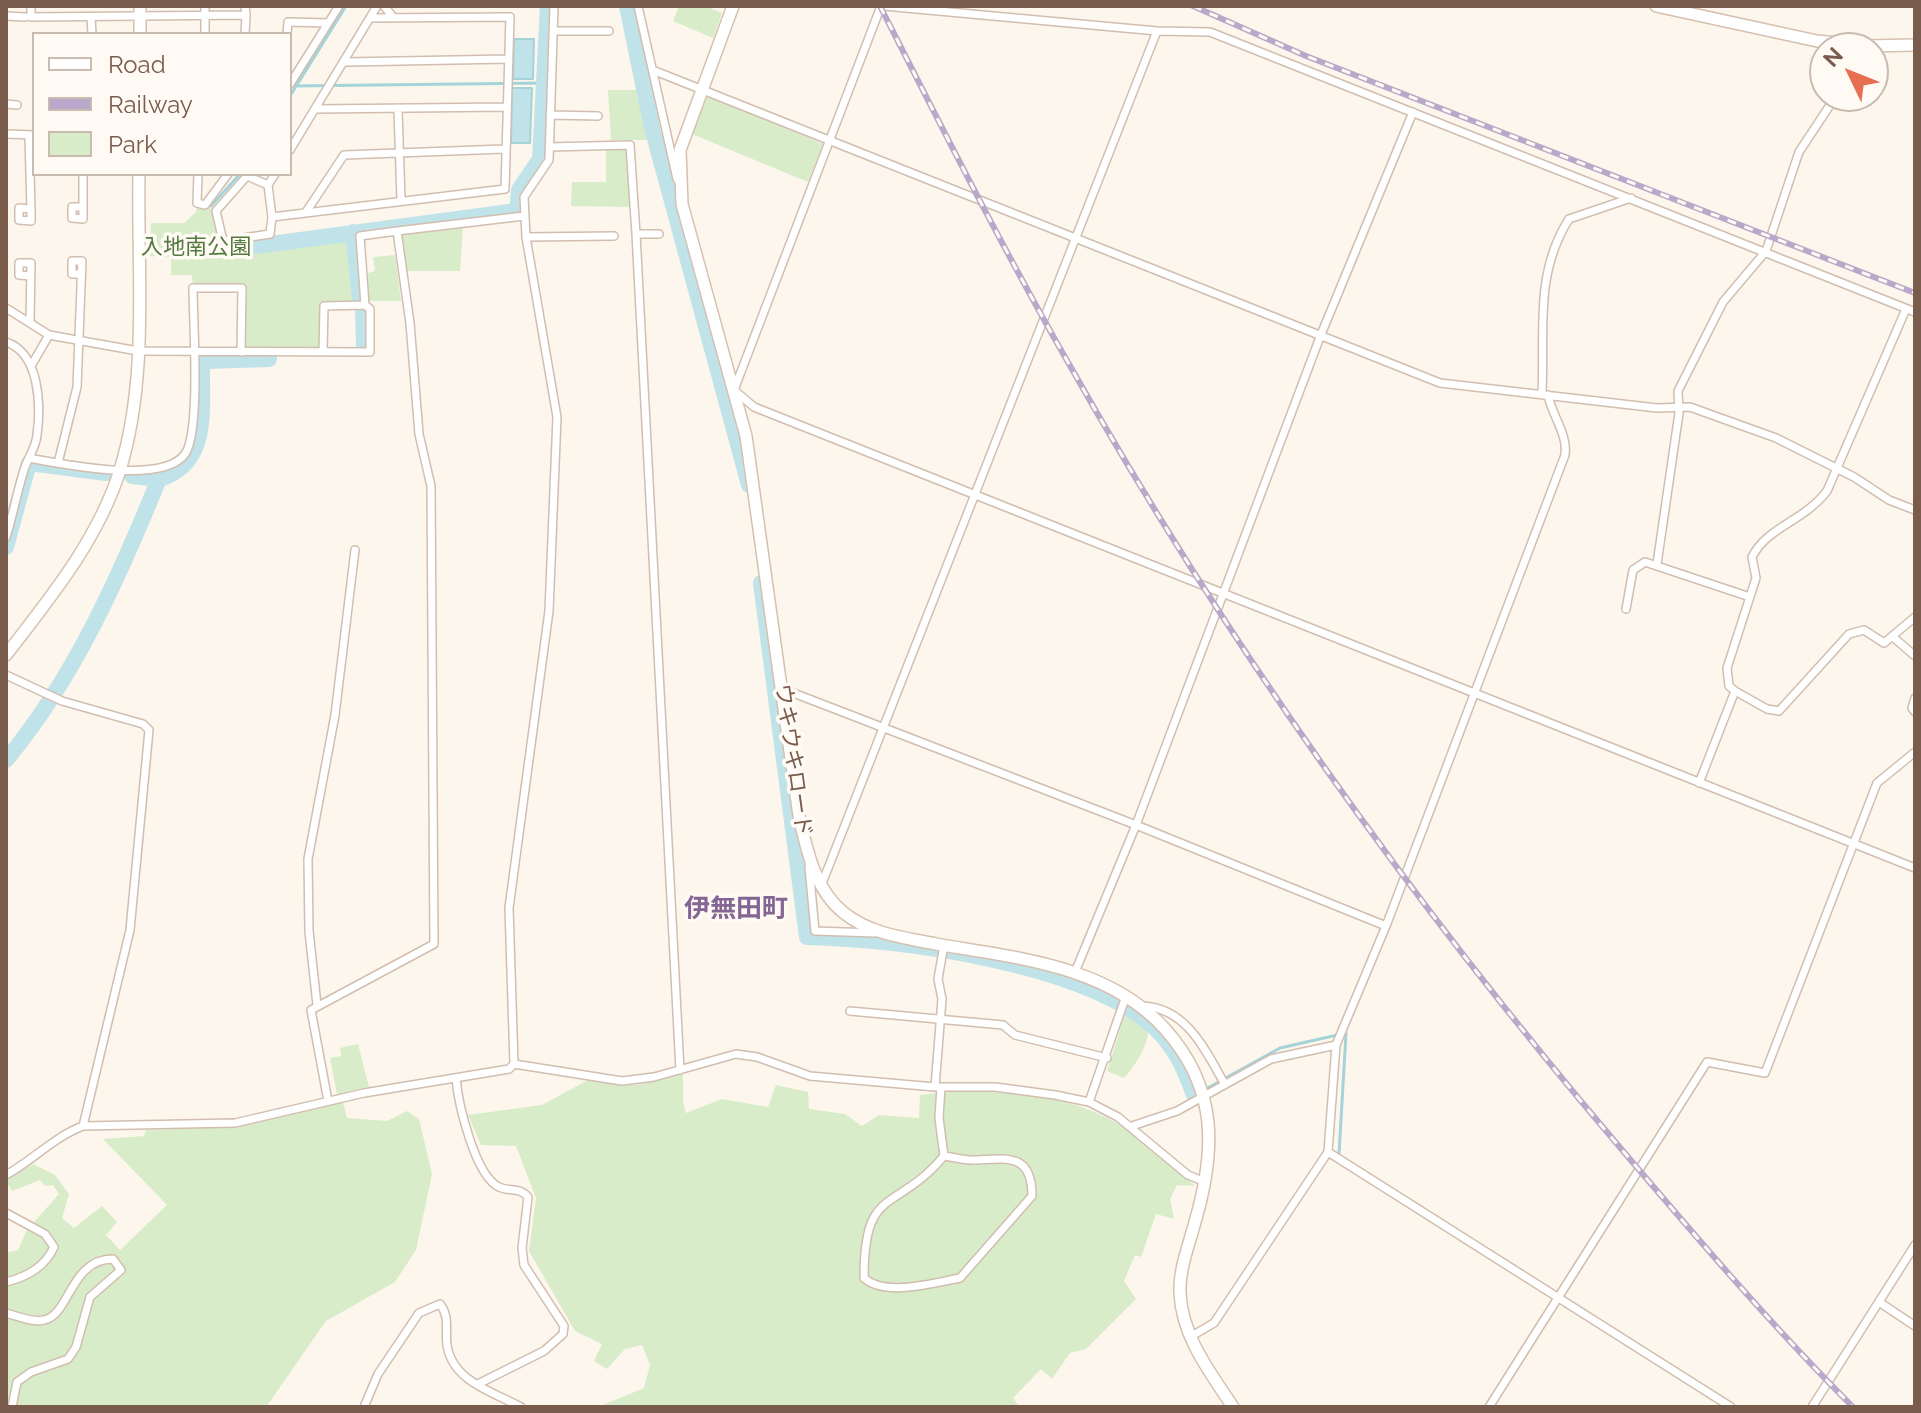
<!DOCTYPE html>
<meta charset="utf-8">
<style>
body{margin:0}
#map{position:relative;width:1921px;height:1413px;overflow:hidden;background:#fdf6ec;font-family:Raleway,sans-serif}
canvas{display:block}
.frame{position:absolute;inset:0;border:8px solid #7a5c4d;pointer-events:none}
.legend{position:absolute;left:32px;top:32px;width:260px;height:144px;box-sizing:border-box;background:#fffaf3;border:2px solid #cabbb1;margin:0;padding:10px 14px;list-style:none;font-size:24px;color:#7a5c4d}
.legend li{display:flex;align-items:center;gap:16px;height:40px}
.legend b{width:40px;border:2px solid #cabbb1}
.north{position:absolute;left:1809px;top:32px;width:80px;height:80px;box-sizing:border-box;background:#fffaf3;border:2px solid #cabbb1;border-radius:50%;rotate:313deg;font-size:22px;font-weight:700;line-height:32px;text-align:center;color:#7a5c4d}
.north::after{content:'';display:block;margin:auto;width:28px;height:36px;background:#e76f51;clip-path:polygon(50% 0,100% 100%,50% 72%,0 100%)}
</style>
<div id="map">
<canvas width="1921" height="1413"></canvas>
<div class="frame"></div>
<ul class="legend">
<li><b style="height:10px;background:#fff"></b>Road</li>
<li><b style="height:10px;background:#b9a8c9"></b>Railway</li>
<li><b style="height:22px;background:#d8ecc9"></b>Park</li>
</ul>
<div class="north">N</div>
</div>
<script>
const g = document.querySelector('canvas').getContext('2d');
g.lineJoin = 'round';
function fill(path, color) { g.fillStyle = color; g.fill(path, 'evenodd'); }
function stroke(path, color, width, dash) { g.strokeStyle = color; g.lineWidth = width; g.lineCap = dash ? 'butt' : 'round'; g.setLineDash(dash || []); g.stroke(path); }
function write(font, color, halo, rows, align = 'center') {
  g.font = font + ' Raleway,"Noto Sans JP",sans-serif'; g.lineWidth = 7; g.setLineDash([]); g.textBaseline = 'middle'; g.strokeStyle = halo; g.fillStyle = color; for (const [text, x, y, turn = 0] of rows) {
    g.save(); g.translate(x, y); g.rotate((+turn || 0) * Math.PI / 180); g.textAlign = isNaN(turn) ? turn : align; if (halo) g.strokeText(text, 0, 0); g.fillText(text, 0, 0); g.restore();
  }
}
const green = new Path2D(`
 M679,6H705L722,13L713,38L673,21Z
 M608,90H641L649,140H611Z
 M704,93L823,144L808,182L692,134Z
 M628,148L630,207L571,206L572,182H606V149Z
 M197,203L216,211L224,253L349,237L357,305L324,306L323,352H241L242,288H193L192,275H171V257L150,256L151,223H184L196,212Z
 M463,226L460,271H406L401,233Z
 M395,255L401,301H369L368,273L375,271L373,257Z
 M1128,1004C1134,1009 1144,1015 1147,1023C1153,1040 1135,1066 1124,1078L1107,1071Z
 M358,1044L369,1087L337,1094L330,1058L341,1056L340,1048Z
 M683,1074V1103L686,1113L722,1099L768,1107L776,1085L808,1092L809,1109L845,1114L862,1126L879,1115L919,1118L920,1095C989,1086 1064,1091 1124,1127C1151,1142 1173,1166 1195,1186L1177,1185L1170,1199L1174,1219L1156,1214L1141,1257L1135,1255L1124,1281L1136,1299L1086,1349L1070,1353L1052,1379L1041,1369L1013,1398L1020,1407H598L644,1388L650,1365L642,1345L625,1349L607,1369L594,1361L602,1344L575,1331L529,1251L536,1198L516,1146L481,1145L468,1115L542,1105L590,1079L636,1085Z
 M343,1102L347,1118L387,1121L407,1111L419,1119L432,1174L416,1250L395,1282L326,1321L266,1407H6V1253L18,1250L27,1230L59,1194L53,1185L45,1186L40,1180L12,1191L6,1181L33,1164L55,1175L69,1194L62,1218L74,1228L102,1206L117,1222L106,1235L120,1250L167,1205L103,1139L144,1136L146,1130L235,1127Z`);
const water = new Path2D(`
 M514,39H534L533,79H513Z
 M512,88H532L530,143H511Z`);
const stream = new Path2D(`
 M290,86L544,83
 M290,96L346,6
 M211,206L240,174
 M1204,1090L1280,1048L1346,1033L1339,1154`);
const river = new Path2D(`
 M627,6L652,128L749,485
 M353,232L360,299
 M226,250L517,211L519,190L540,159L548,6
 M363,309L364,344
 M132,476L159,479
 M6,547L29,463L106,473
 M761,583L807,937C900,939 1084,963 1155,1028C1175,1047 1185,1070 1194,1095
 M6,760C74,679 119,577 159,479C211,464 201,408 202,365L207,361L269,359`);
const street = new Path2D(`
 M31,6V17L246,15L245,6
 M205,6V34
 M384,6L393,17
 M638,6L677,179
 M881,6L734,390L754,407L1915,868
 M884,6L1157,31L1210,32L1915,312
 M6,16L25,17
 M91,17L92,34
 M553,31H609
 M245,34L246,15
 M287,34L288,22L328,23
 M346,62L508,59
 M655,71L1440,383L1657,408L1690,407L1776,438L1854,477L1889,500L1915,510
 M290,84L339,6
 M6,104L17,105
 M316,109L507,107
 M398,110L401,199
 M550,115L598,116
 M6,134L34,135
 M29,137L31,209V221L19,220V208L31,209
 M549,147L630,145L636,234H659
 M290,150L377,6
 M83,174V219L72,218V207H83
 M198,174L197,203L205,205L228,174
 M275,174L268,185L272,217L505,189L510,17L371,18
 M268,185L247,176L216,211L223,241L270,234L272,217
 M306,212L344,155L504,149
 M636,234L680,1070
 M526,237L614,236
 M6,308L49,335L138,351L370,352V309L365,305
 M30,323L31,263H19V275L31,276
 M6,342C40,353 41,406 37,435C36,448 27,459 24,470C17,492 13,515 6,537
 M323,352L324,306L365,305L360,236L397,231
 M31,366L49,335
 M1542,393C1545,332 1534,274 1569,219L1631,198
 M29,458C62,464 163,485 185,454C201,431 193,320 193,288H242L241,352
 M58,463L77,387L82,261H72V274H81
 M1657,564L1679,413L1678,391L1723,302L1766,251L1799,152L1836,96
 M1626,609L1633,570L1645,562L1750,597
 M1893,637L1915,656
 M6,675L62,701L143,724L149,730L130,930L83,1126
 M783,689L1136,825L1386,926
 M1735,691L1729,686L1727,668L1756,578L1752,557C1768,526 1803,522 1827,491L1906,309
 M1915,698L1912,708L1915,712
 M1699,783L1735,691L1767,709L1779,711L1849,634L1864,630L1884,643L1915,617
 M809,867L815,931L875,933
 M821,886L1157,31
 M1075,972L1136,825L1320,337L1413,112
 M317,1005L309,931L308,859L335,715L355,550
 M1143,1006C1186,1008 1205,1049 1224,1083
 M850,1011L1003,1025L1015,1035L1107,1058
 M514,1064L509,908L549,611L557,417L526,237L524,197L549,160L554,6
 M456,1078C458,1103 475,1176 499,1187C510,1192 520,1187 528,1197L522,1248L524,1265L564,1326L563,1334L544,1351L478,1384
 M935,1087L942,999L938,979L944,945
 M941,1087L939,1118L944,1156C954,1157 965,1161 975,1160C1009,1158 1032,1154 1032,1196L960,1278C933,1283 885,1297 864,1278C864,1184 895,1214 944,1156
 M328,1101L311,1010L434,944L431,486L419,434L410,323L397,231L524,216
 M1089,1102L1126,996
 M1132,1126L1177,1111L1271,1059L1336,1045
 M1328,1152L1731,1407
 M6,1175C33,1160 54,1137 83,1126L235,1123L364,1093L509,1069L514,1064L622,1081L654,1077L736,1054L757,1057L810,1076L935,1087H995L1055,1095L1089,1102L1118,1117L1188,1175L1205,1182
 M6,1213L45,1234L54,1247C45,1267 27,1277 6,1282
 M1879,1302L1915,1326
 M6,1313C17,1316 33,1323 44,1320C70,1315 70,1259 113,1259L121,1270L90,1297L76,1347L68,1359L31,1372L17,1382L12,1407
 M1190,1337L1214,1323L1328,1152L1336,1045L1386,926L1565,455C1568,434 1552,416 1548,395
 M364,1407L378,1374L419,1313L440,1304C450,1317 445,1329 447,1345C452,1381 493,1392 521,1407
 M1489,1407L1707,1062L1765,1073L1877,783L1915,752
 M1812,1407L1915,1245`);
const secondary = new Path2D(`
 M140,6V34
 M733,6L680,150L682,204L746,436L799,816C807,851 815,890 844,913C870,934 905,938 936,944C1015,958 1108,965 1165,1029C1218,1088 1216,1150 1195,1222C1189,1245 1179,1269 1180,1293C1182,1337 1210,1372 1233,1407
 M1656,6L1817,41L1867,46L1915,45
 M6,655C50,598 98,540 120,470C149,376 137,271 139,174`);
const rail = new Path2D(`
 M880,6C941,126 1002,247 1069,364C1227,644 1414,906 1623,1151C1697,1238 1772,1326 1853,1407
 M1193,6L1306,56L1915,293`);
const parkNames = [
 ["入地南公園",196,247]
];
const streetNames = [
 ["ウキウキロード",793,760,82]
];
const quarterNames = [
 ["伊無田町",736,909]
];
fill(green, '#d8ecc9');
fill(water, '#bfe3e8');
stroke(water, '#a5d3da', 2);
stroke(stream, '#a5d3da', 3);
stroke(river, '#bfe3e8', 16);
stroke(street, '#d1beb0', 10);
stroke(secondary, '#d6c0b0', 14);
stroke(street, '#fff', 7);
stroke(secondary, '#fff', 11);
stroke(rail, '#b9a8c9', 6);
stroke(rail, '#fffaf3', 3, [9]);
write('22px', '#537a41', '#fffaf3', parkNames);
write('22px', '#7a5c4d', '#fffaf3', streetNames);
write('bold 26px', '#846695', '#fffaf3', quarterNames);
</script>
